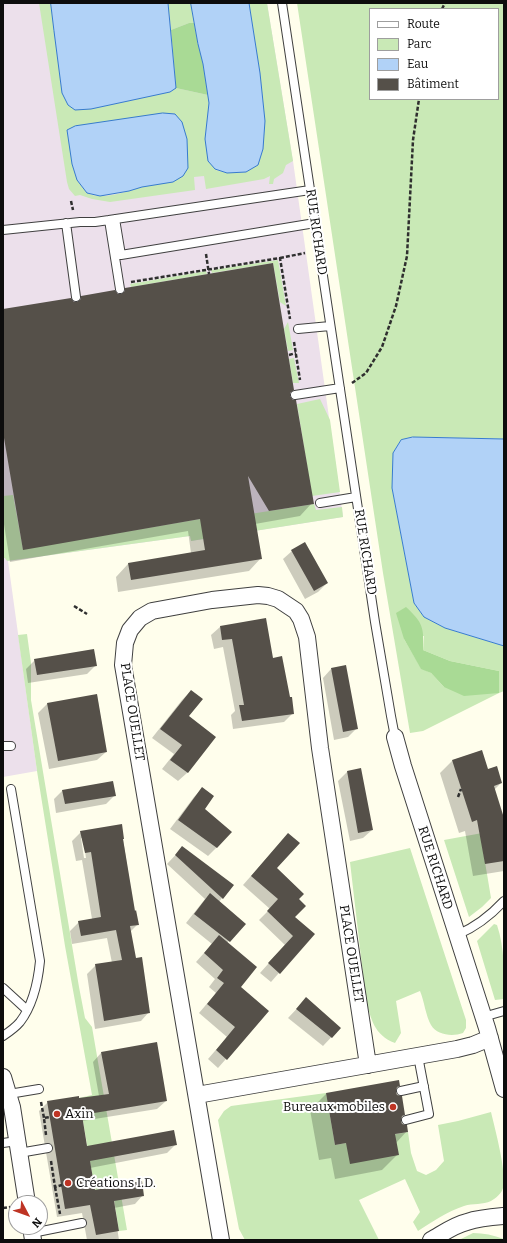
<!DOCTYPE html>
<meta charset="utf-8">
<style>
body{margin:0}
#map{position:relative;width:507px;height:1243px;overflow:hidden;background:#fffeec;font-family:Bitter,serif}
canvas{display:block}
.frame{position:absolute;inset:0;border:4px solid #0d0d0d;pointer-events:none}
.legend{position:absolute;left:369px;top:8px;width:130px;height:92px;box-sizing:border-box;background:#fff;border:1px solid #9e9e9e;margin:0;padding:5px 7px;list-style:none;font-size:12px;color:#0d0d0d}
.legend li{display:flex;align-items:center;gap:8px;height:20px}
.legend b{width:20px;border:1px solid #9e9e9e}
.north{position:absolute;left:8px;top:1195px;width:40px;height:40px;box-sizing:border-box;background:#fff;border:1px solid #9e9e9e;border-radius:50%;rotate:131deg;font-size:11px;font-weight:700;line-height:16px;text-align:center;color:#0d0d0d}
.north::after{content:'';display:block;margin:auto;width:14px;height:18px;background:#be3424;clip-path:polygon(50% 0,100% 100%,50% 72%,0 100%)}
</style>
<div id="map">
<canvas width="507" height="1243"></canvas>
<div class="frame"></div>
<ul class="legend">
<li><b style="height:5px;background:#fff"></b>Route</li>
<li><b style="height:11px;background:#c9e9b6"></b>Parc</li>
<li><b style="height:11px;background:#b1d2f7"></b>Eau</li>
<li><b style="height:11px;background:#555049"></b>Bâtiment</li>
</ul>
<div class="north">N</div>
</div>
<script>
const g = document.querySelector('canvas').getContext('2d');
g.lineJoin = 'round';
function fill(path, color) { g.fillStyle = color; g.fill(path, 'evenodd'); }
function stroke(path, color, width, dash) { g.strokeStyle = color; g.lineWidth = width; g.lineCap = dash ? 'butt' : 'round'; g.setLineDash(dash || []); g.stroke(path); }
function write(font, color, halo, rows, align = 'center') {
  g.font = font + ' Bitter,serif'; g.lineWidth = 4; g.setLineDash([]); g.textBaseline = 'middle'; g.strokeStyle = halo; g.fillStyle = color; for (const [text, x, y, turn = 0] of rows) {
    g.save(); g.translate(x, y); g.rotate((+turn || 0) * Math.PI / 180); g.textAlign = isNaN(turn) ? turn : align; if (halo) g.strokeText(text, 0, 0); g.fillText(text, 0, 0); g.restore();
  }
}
const industrial = new Path2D(`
 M3,3H267L293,161L343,517L191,541L190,536L8,561L37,771L3,777Z`);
const green = new Path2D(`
 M39,3H51L54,31L62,93L91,109L170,92L176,88L208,95L209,103L205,139L216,170L227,173L246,172L258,165L263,149L265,121L260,73L249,3H267L293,161L286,165L283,173L274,179L273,184H269L270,176L264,179L206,189L204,176L194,177L195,190L110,202L92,199L80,195L75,196L69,189L67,182ZM72,164L142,187C129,191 98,202 87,192C78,185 75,174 72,164Z
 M168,3H191L194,23H189L171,30Z
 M297,3H504V439L413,437L401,440L393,453L392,488L414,603L424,617L445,628L504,646V691L499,693L423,731L410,733L383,573ZM370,9H498V99H370ZM424,636L423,650L450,661L499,671L444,687L431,673L421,668L404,639Z
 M278,260L286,306L280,302L273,263L212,273L211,270Z
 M206,271L207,274L131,287L130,284Z
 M288,322L293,350L288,351L284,329Z
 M294,358L299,383H293L289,359Z
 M320,399L330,420L340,492L312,496L297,404Z
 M13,495L23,549L200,519L250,514L314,504L316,510L342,507L343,517L191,541L190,536L7,561L5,558H3V496Z
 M27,634L31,663V700L79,987L85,1018L92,1027L127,1230L119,1231L114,1199L97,1202L79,1098L92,1095L65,946L37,771L18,635Z
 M504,829L481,838L491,898L482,907L469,917L444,840Z
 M410,848L466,1020V1028L463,1033C452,1037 437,1035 431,1025C426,1017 424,1000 420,991L396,1001L401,1033L395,1043C374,1035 371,1019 366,1000L350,862Z
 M494,924L497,925C505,949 504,974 504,999L495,1000L477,941Z
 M326,1093L335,1145L408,1132L411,1153L417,1171L426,1175L436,1170L444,1161L438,1125L458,1121L491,1112C495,1129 507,1173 503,1188C502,1193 496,1198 491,1201C483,1205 473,1203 464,1206C448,1211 432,1222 418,1231L413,1222L420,1212L405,1179L359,1200L379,1240H245L239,1229L218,1120L224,1111L231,1106Z
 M473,1233C484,1233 493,1235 504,1239V1240H459Z`);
const forest = new Path2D(`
 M189,23H194L198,44L203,64L208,95L176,88L171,30Z
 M406,607C423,623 424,627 423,650L450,661L499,671V693L464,696L444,687L431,673L421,669L404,639L396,613Z`);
const water = new Path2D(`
 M51,3H168L176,88L170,92L91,109L75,110L68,105L62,93L54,31Z
 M191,3H249L260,73L265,121L263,149L258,165L246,172L227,173L215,169L208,161L205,139L209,103L203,64L198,44Z
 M163,113L175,114L182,122L187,139L188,168L183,176L173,182L142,187L129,191L100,196L87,193L77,180L72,164L67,130L75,126Z
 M413,437L504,439V646L445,628L424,617L414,603L392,488L393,453L401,440Z`);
const shadow = new Path2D(`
 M126,289L289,394L312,503L300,516L255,524L261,558L249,571L118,592L116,577L128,564L191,553L188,531L10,562L3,518V310L75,303L82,297L120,295Z
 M292,551L327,583L318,592L305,599L283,559Z
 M265,619L272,659L293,713L284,722L233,729L231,715L235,711L223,647L214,649L211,635L220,627Z
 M35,660L96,665L87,674L28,683L26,669Z
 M331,669L357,728L348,737L334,740L323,678Z
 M191,691L188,716L214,737L187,773L178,781L162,769L174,754L152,738L182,700Z
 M97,695L106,752L97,760L49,769L38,713L47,704Z
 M452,761L488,771L501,783L494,790L504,821V871L473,876L465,831L459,833L440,773Z
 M360,770L372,830L363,838L350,841L338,781L347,772Z
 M202,789L204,809L217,847L208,856L170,829L194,797Z
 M63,790L115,795L106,804L56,813L54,799Z
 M81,832L123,839L134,912L138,924L130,932L135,959L149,1012L141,1021L95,1029L87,974L96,965L112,963L107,938L72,944L70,931L79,922L92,919L82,860L76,861L72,841ZM81,838H83L86,858H84Z
 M280,843L276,868L298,899L294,917L313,934L271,982L260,973L285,945L259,920L270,909L243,885Z
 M182,848L222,898L219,902L244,924L227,943L240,987L268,1011L218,1068L208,1059L227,1037L199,1013L216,993L209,987L215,979L196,962L212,944L186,923L205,899L167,864Z
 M306,999L340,1028L323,1046L288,1018Z
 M101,1053L166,1101L157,1109L82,1121L87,1148L176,1144L167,1153L90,1168L94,1191L143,1195L135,1204L114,1208L119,1240H87L82,1213L57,1217L39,1111L48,1102L79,1100L99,1096L93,1062Z
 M396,1088L395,1092L397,1096L401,1117L400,1121L407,1131L396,1143L398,1154L382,1170L335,1179L331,1158L319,1160L310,1110L326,1094Z`);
const building = new Path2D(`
 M273,263L294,390L290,393V396L293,400H296L314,504L269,511L248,476L262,559L131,580L128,563L205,550L200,519L23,550L3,432V309L71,298L74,302H77L81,299V296L115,290L118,294H121L125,291V288Z
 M305,542L328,583L314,591L291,550Z
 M266,618L273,658L282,656L290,697H292L294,714L242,721L239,705H244L232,639L222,640L220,626Z
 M94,649L97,666L37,675L34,659Z
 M346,665L358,729L343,732L331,668Z
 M191,690L203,699L189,716L216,737L188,773L170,760L182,745L160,729Z
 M97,694L107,752L58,761L47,703Z
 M482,750L488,769L497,766L502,783L494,786L504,818V861L485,864L477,820L472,822L452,760Z
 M361,768L373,830L358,833L347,771Z
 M113,781L116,796L65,804L62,790Z
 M202,787L214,796L205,809L232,832L217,848L178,820Z
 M122,824L124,839H123L135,911L136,910L139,925L130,926L136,958L142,957L150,1013L104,1021L95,964L122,960L116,930L81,936L78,921L101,917L91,852L85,853L80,831Z
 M288,833L300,843L277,868L304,894L299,899L306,906L295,917L315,934L280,974L268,963L293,936L267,911L278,899L251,876Z
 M182,846L234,885L223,899L175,855Z
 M210,893L246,924L230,942L194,914Z
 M219,935L257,967L241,987L269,1011L227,1060L216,1050L235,1027L207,1004L224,983L217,978L223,970L204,953Z
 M306,997L341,1028L332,1038L296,1009Z
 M157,1042L167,1101L82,1115L87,1146L174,1130L177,1145L90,1161L95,1190L142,1181L144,1196L114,1201L119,1231L96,1235L90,1205L65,1209L47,1101L79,1096V1098L109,1094L101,1052Z
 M399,1080L400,1086L397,1087L396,1092L397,1095L402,1096L405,1115L402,1116L401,1121L402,1124L407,1125L408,1132L395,1134L399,1155L350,1164L346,1143L335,1145L326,1093Z`);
const path = new Path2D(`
 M442,9L445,3
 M71,201L73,210
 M206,254L209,274
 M280,258L305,253
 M131,282L280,258L290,319
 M294,342L300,380
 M289,355L296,353
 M352,383L366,373L382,347L396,306L407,256L413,140L419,99
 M74,606L87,614
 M458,797L461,789
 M41,1102L44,1118
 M46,1135L44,1118L50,1117
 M51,1161L55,1187L62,1185
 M55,1187L60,1214
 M3,1208L10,1207`);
const lane = new Path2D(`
 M282,3L375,622L391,716L395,737
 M115,219L121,255L315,223
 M109,220L120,289
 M66,223L76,297
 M3,230L80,222H95L109,220L310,190
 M298,329L330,326
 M295,395L340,388
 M320,503L356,497
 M3,746H11
 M457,935C476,927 490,916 504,901
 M3,988L27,1010
 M483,1017L504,1011
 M3,1036C9,1032 15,1028 20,1022C33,1005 38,982 40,961L11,789
 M401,1091L424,1086
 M9,1094L39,1089
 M406,1120L429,1114L418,1056
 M3,1143L17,1141
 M19,1153L48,1148
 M32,1233L82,1223`);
const street = new Path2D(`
 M395,737L403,766L487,1028L504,1089
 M3,1077L12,1107L27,1203
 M197,1095L457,1049L473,1045L490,1038
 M31,1227L33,1240
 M221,1240L123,665L125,643L130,630L140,618L152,611L212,600L258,595L268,596L278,599L296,611L301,619L307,637L320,748L368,1065
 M431,1240C442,1234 454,1225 467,1222C479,1218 492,1217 504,1216`);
const markers = [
 [393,1107,4,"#be3424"],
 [57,1114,4,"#be3424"],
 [68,1183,4,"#be3424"]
];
const streetNames = [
 ["RUE RICHARD",316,232,82],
 ["RUE RICHARD",365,552,81],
 ["PLACE OUELLET",132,712,81],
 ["RUE RICHARD",435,868,72],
 ["PLACE OUELLET",351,954,81]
];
const poiNames = [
 ["Bureaux mobiles",385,1107,"right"],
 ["Axin",65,1114],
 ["Créations I.D.",76,1183]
];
fill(industrial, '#ece0eb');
fill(green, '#c9e9b6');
fill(forest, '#a9da95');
fill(water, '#b1d2f7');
stroke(water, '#377bce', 1);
fill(shadow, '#0003');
fill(building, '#555049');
stroke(lane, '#404040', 10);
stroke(street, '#404040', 18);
stroke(path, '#2f2f2f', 2.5, [4, 2]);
stroke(lane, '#fff', 8);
stroke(street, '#fff', 16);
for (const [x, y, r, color] of markers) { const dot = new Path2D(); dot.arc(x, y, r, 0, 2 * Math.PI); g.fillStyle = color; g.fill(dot); stroke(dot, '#fff', 1.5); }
write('13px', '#0d0d0d', '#fff', streetNames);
write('13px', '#0d0d0d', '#fff', poiNames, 'left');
</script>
